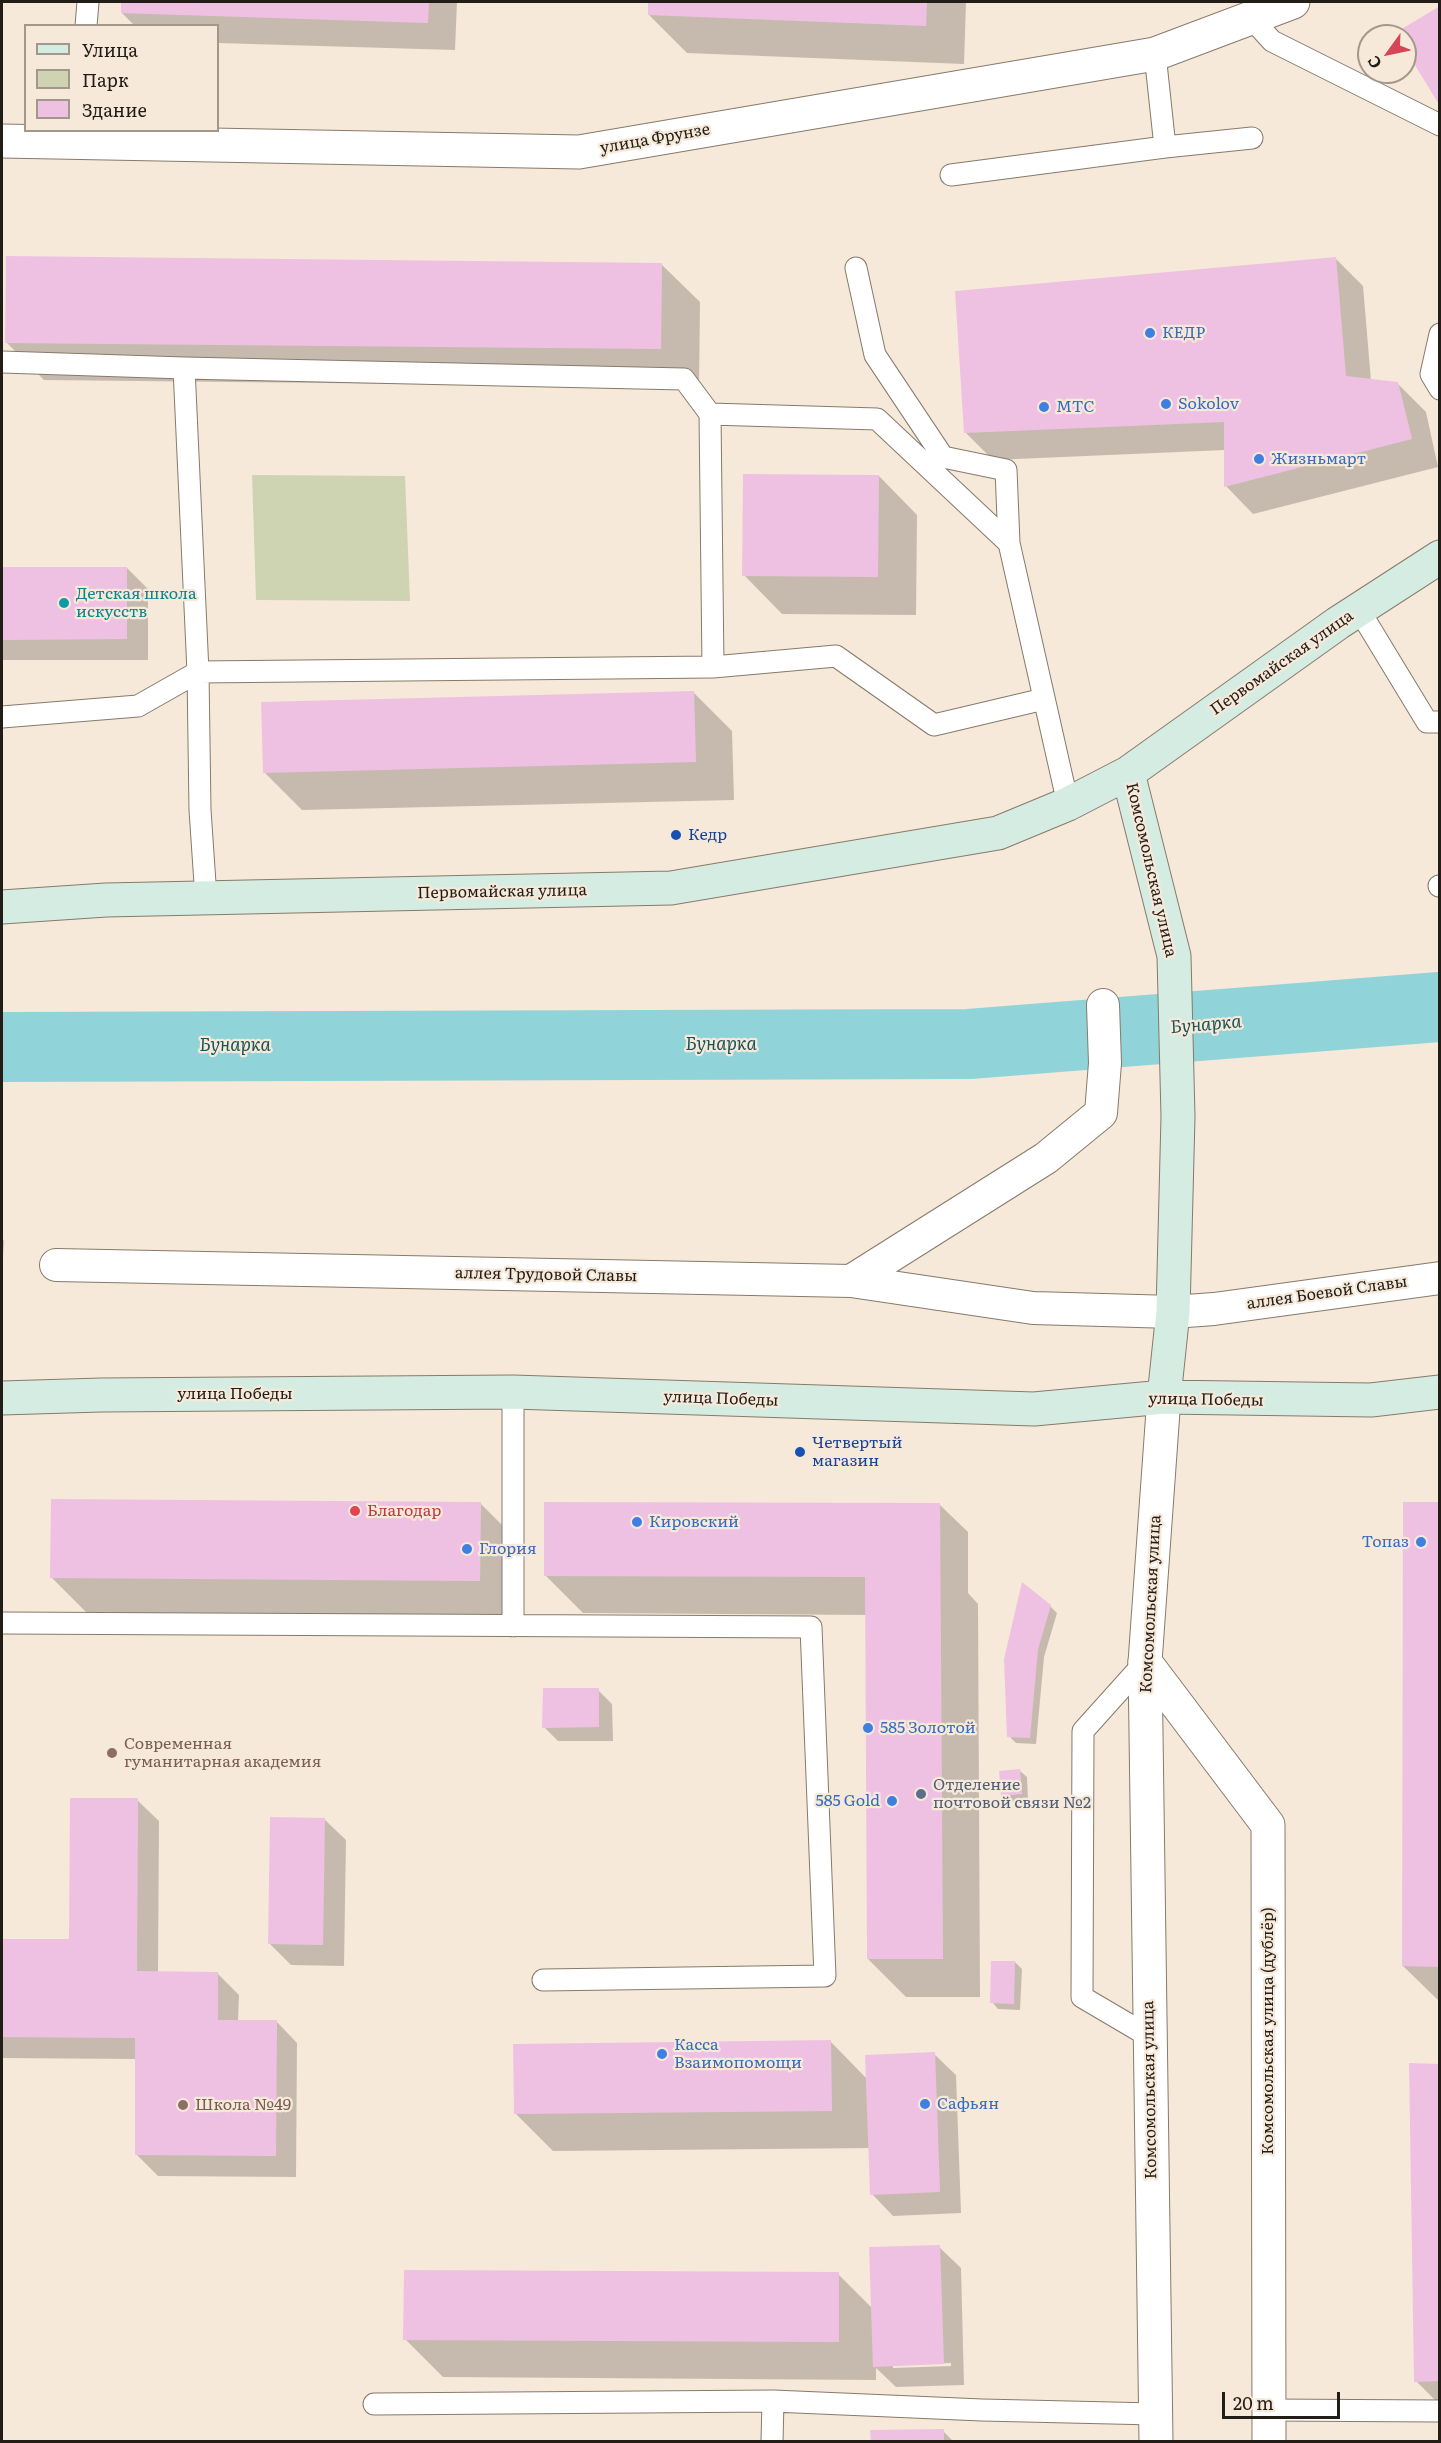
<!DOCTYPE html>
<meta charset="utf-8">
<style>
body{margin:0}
#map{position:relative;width:1441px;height:2443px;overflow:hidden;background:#f7e9d9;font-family:Literata,serif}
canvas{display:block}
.frame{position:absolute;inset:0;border:3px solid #221d17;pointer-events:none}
.legend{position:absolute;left:24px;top:24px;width:195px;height:108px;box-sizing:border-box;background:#f7e9d9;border:2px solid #a2978b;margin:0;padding:8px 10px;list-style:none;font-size:18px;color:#221d17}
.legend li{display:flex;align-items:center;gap:12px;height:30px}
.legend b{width:30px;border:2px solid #a2978b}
.north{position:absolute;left:1357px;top:24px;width:60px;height:60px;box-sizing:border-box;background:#f7e9d9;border:2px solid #a2978b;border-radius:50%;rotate:237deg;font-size:16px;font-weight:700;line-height:24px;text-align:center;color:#221d17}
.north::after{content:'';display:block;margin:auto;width:21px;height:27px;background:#d64556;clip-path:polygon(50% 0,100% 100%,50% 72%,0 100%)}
.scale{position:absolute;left:1222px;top:2392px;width:118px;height:27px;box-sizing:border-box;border:3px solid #221d17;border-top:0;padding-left:8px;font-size:18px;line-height:21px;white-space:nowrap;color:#221d17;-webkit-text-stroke:4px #f7e9d9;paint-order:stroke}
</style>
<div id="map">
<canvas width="1441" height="2443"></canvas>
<div class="frame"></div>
<ul class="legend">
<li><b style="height:8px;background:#d5ece3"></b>Улица</li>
<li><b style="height:16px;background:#ced4b1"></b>Парк</li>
<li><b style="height:16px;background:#eec1e3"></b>Здание</li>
</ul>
<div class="north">С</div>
<div class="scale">20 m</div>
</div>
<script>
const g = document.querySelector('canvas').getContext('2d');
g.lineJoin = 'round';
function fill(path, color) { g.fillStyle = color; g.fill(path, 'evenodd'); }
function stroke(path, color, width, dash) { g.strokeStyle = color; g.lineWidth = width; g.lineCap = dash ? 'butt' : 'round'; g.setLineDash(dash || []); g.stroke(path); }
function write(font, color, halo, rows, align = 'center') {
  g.font = font + ' Literata,serif'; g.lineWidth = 4.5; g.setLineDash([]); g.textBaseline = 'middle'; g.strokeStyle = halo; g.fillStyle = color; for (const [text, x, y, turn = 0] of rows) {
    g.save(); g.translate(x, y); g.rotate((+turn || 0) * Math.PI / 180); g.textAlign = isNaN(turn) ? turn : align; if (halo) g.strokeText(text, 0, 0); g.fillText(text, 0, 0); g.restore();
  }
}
const green = new Path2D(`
 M252,475L405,476L410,601L256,600Z`);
const shadow = new Path2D(`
 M122,2H457L455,50L218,43V26H135L122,13Z
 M650,2H966L964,64L687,53L649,15Z
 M1335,258L1363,286L1371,381L1398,384L1426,412L1438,467L1253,514L1226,486L1225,450L993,460L965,432Z
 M661,264L700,302L699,387L44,380L6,342Z
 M879,476L917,515L916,615L782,614L744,575Z
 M127,568L148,589V660H2V569Z
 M694,693L732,731L734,800L302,810L264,772Z
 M2,1238L4,1241L2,1274Z
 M480,1503L518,1541V1619L90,1616L52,1578Z
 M1440,1504V2002L1403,1966Z
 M940,1505L968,1532V1593L978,1604L980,1997H906L868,1959L867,1615L583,1613L545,1575Z
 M1050,1606L1057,1613L1044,1657L1036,1744L1016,1743L1009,1736Z
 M598,1690L612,1704L613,1741H558L544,1727Z
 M1020,1771L1027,1777L1028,1800L1009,1802L1002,1795Z
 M137,1800L159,1821L158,1973H217L239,1995L238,2021H276L297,2043L296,2177L158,2176L137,2155V2059L2,2058V1940H71Z
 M324,1819L346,1840L344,1966L291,1965L270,1944Z
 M1015,1962L1022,1969L1020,2010L998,2009L992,2002Z
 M831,2042L867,2079L934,2054L956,2075L961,2213L893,2216L872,2194L870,2148L553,2151L515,2113Z
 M1440,2065V2405L1416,2381Z
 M939,2247L961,2268L964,2385L896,2387L876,2368V2380L443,2377L405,2339L838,2274L872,2308ZM951,2363V2366L893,2368V2365Z
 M943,2431L954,2442H872Z`);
const river = new Path2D(`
 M2,1047L969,1044L1440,1007`);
const building = new Path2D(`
 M121,2H429L428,23L121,13Z
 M648,2H927L926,26L648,15Z
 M1440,6V106L1405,49V36H1397L1395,33Z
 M6,256L662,263L661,349L5,343Z
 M1336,257L1346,376L1398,382L1412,439L1224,487V422L964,433L955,291Z
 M743,474L879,475L878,577L742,576Z
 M2,567H127V639L2,640Z
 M694,691L696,762L263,773L261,702Z
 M51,1499L481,1502L480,1581L50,1578Z
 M544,1502L940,1503L943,1959H867L865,1577L544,1576Z
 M1403,1502H1440V1967L1402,1966Z
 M1022,1582L1051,1605L1038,1649L1030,1738L1007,1737L1004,1659Z
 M543,1688H599V1727L542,1728Z
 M1020,1769L1022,1794L1001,1796L999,1771Z
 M70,1798H138L137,1971L218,1972V2020H277L276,2156L135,2155V2038L2,2037V1939H69Z
 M270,1817L325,1818L323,1945L268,1944Z
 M991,1961H1015L1014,2004L990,2003Z
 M831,2040L832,2111L514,2114L513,2044Z
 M935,2052L940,2192L870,2195L865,2055Z
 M1409,2063L1440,2064V2381L1414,2382Z
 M940,2245L944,2364L873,2367L869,2247Z
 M404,2270L839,2272V2342L403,2340Z
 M944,2429V2442H871L870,2430Z`);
const service = new Path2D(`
 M1251,18L1272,41L1440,125
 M86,26L88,2
 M1165,147L1252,138
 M951,175L1165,147L1155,54
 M856,268L875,355L943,457L1006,470L1009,543L1068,804
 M1440,334L1431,374L1440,389
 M2,362L184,368L684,379L710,414L713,667
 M184,368L198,672L200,810L206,898
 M710,414L877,419L1009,543
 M1359,610L1427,722H1440
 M2,717L138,706L198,672L713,667L836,656L934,725L1044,699
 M1439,886H1440
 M513,1392V1626
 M2,1623L811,1627L825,1976L543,1980
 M1145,1662L1083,1731L1082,1997L1150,2037
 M374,2404L773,2401
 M1269,2410L1440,2411
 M772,2442L773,2401L982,2410L1155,2414`);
const pedestrian = new Path2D(`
 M56,1265L851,1281L1033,1308L1173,1312L1214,1309L1440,1278
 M851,1281L1046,1158L1101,1113L1105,1063L1103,1005`);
const minor = new Path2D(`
 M2,141L579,152L1155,54L1293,2
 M1145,1662L1268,1825L1269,2442`);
const tertiary = new Path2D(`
 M1156,2442L1145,1662L1164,1397`);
const secondary = new Path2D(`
 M1128,773L1174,956L1178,1117L1173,1312L1164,1397
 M2,907L106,900L671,888L998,833L1068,804L1128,773L1338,623L1440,557
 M2,1398L101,1395L513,1392L1034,1409L1164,1397L1371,1400L1440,1392`);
const markers = [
 [1150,333,6,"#3f7fe0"],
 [1166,404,6,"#3f7fe0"],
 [1044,407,6,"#3f7fe0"],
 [1259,459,6,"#3f7fe0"],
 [64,603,6,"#0f9aa8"],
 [676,835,6,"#1a4fb4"],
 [800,1452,6,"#1a4fb4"],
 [355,1511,6,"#e0444e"],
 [637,1522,6,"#3f7fe0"],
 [1421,1542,6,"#3f7fe0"],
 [467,1549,6,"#3f7fe0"],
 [868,1728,6,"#3f7fe0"],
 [112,1753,6,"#8d6e63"],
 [921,1794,6,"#5c6f8a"],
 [892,1801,6,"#3f7fe0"],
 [662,2054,6,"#3f7fe0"],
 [925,2104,6,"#3f7fe0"],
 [183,2105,6,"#8d6e63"]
];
const streetNames = [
 ["улица Фрунзе",655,139,-10],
 ["Первомайская улица",1282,663,-35],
 ["Комсомольская улица",1151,870,77],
 ["Первомайская улица",502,892,-1],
 ["аллея Трудовой Славы",546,1275,1],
 ["аллея Боевой Славы",1327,1293,-8],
 ["улица Победы",235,1394],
 ["улица Победы",721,1399,2],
 ["улица Победы",1206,1400,1],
 ["Комсомольская улица",1151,1604,-87],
 ["Комсомольская улица (дублёр)",1268,2031,-90],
 ["Комсомольская улица",1150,2090,-91]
];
const shopNames = [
 ["КЕДР",1162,333],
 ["Sokolov",1178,404],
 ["МТС",1056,407],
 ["Жизньмарт",1271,459],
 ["Кировский",649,1522],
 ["Топаз",1409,1542,"right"],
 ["Глория",479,1549],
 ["585 Золотой",880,1728],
 ["585 Gold",880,1801,"right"],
 ["Касса",674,2045],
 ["Взаимопомощи",674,2063],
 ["Сафьян",937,2104]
];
const cultureNames = [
 ["Детская школа",76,594],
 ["искусств",76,612]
];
const transitNames = [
 ["Кедр",688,835],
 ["Четвертый",812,1443],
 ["магазин",812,1461]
];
const healthNames = [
 ["Благодар",367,1511]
];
const educationNames = [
 ["Современная",124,1744],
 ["гуманитарная академия",124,1762],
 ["Школа №49",195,2105]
];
const serviceNames = [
 ["Отделение",933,1785],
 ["почтовой связи №2",933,1803]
];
const waterNames = [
 ["Бунарка",1206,1025,-5],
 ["Бунарка",721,1045],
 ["Бунарка",235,1046]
];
fill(green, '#ced4b1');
fill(shadow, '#0003');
stroke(river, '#90d4d9', 70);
fill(building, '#eec1e3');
stroke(service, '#867a6b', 23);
stroke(pedestrian, '#867a6b', 34);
stroke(minor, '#867a6b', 35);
stroke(tertiary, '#867a6b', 35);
stroke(secondary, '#867a6b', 35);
stroke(service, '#fff', 21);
stroke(pedestrian, '#fff', 32);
stroke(minor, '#fff', 33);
stroke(tertiary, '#fff', 33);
stroke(secondary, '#d5ece3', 33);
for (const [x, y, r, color] of markers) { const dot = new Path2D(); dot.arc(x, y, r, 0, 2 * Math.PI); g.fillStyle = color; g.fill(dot); stroke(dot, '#f7e9d9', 2); }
write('16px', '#221d17', '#f7e9d9', streetNames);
write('16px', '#366cbe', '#f7e9d9', shopNames, 'left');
write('16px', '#0d838f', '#f7e9d9', cultureNames, 'left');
write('16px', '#164399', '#f7e9d9', transitNames, 'left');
write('16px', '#be3a42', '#f7e9d9', healthNames, 'left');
write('16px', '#785e54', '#f7e9d9', educationNames, 'left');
write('16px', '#4e5e75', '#f7e9d9', serviceNames, 'left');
write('italic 18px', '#195458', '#f7e9d9', waterNames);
</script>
